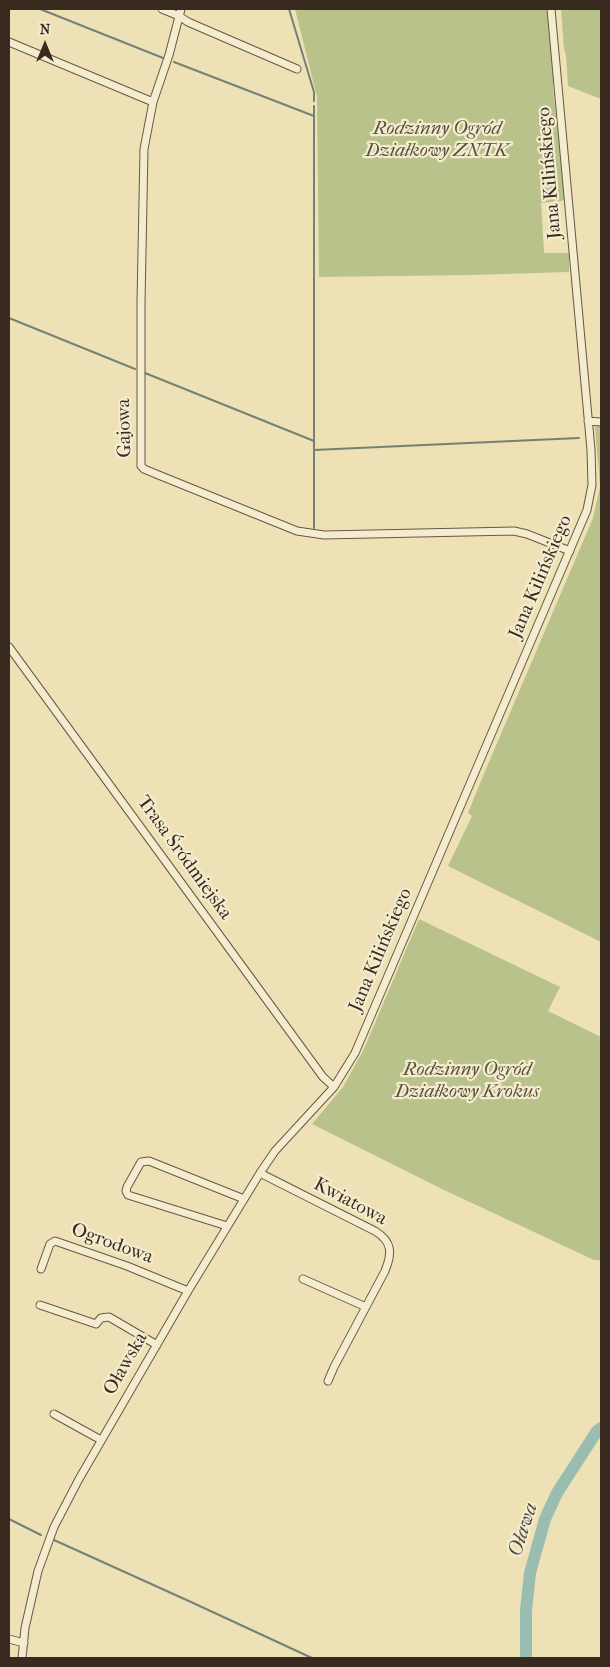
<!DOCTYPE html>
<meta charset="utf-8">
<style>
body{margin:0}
#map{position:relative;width:610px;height:1667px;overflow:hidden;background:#eee1b5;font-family:"IM FELL French Canon",serif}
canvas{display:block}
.frame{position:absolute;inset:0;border:10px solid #392a20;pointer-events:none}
.north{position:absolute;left:20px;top:20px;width:50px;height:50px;-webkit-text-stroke:4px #f4eccf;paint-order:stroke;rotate:0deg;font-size:14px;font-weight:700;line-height:20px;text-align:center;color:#392a20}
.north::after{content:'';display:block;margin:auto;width:18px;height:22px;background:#392a20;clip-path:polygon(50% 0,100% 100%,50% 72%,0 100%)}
</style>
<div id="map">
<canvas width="610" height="1667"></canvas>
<div class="frame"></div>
<div class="north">N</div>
</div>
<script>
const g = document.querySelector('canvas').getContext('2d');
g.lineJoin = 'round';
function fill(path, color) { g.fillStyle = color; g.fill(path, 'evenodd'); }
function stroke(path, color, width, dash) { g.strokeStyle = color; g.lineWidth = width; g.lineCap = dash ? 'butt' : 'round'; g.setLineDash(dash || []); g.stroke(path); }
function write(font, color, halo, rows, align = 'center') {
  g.font = font + ' "IM FELL French Canon",serif'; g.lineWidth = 4.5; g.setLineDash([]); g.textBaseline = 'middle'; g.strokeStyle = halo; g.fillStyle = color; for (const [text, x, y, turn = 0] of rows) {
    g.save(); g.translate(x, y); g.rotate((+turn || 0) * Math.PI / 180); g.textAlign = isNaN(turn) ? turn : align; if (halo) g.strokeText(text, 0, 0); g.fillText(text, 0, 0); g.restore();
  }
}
const green = new Path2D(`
 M295,9H547L554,74L553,88L565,198L562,201L541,203L544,253H569V272L471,275L319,277L317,97Z
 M561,9H601V99L568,86L566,55L564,49Z
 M599,425L601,426V942L448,866L472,816L468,813L483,776L593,518L600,487L595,427Z
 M419,919L560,987L548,1011L601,1037V1260H594L442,1189L312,1124L343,1087L364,1049Z`);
const stream = new Path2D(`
 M40,9L163,58
 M289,9L314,92V101
 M174,62L314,116
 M314,106V528
 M9,318L135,369
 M145,373L314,441
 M314,450L579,438
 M9,1519L41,1535
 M54,1540L191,1602L312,1658`);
const river = new Path2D(`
 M526,1658V1610L530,1573L545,1519L557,1493L597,1431L601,1428`);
const minor = new Path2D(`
 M162,9L179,16L188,22L297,69
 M181,9L169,55L153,102L144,149L141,303V466L144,469L156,474L297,531L324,535L514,531L527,534L570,551
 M9,42L153,102
 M588,421L601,422
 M9,647L323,1077L334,1087
 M260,1173L375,1231C393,1242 392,1254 385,1271L334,1367L328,1381
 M227,1226L128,1195L126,1191L127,1187L141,1162L149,1161L244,1199
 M41,1269L50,1244L55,1241L127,1266L188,1291
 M303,1279L366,1307
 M40,1305L96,1324L101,1318L109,1317L157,1345
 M54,1414L101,1440
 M9,1639L24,1643
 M22,1658L25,1628L38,1571L54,1527L79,1479L188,1291L260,1173L275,1151L334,1087L355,1053L587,510L592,485L591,450L551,9`);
const parkNames = [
 ["Rodzinny Ogród",437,129],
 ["Działkowy ZNTK",437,151],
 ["Rodzinny Ogród",467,1070],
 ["Działkowy Krokus",467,1092]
];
const streetNames = [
 ["Jana Kilińskiego",550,173,-95],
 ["Gajowa",125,428,-91],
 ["Jana Kilińskiego",541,577,-67],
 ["Trasa Śródmiejska",184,858,54],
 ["Jana Kilińskiego",381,950,-67],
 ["Kwiatowa",350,1202,28],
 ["Ogrodowa",112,1244,20],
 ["Oławska",126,1364,-60]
];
const waterNames = [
 ["Oława",524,1530,-72]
];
fill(green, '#bac28c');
stroke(stream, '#738277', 2);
stroke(river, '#99bdb1', 12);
stroke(minor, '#665845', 9);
stroke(minor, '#f4eccf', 7);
write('italic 19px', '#59503b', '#f4eccf', parkNames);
write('19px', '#392a20', '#f4eccf', streetNames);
write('italic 20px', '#514f44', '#f4eccf', waterNames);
</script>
